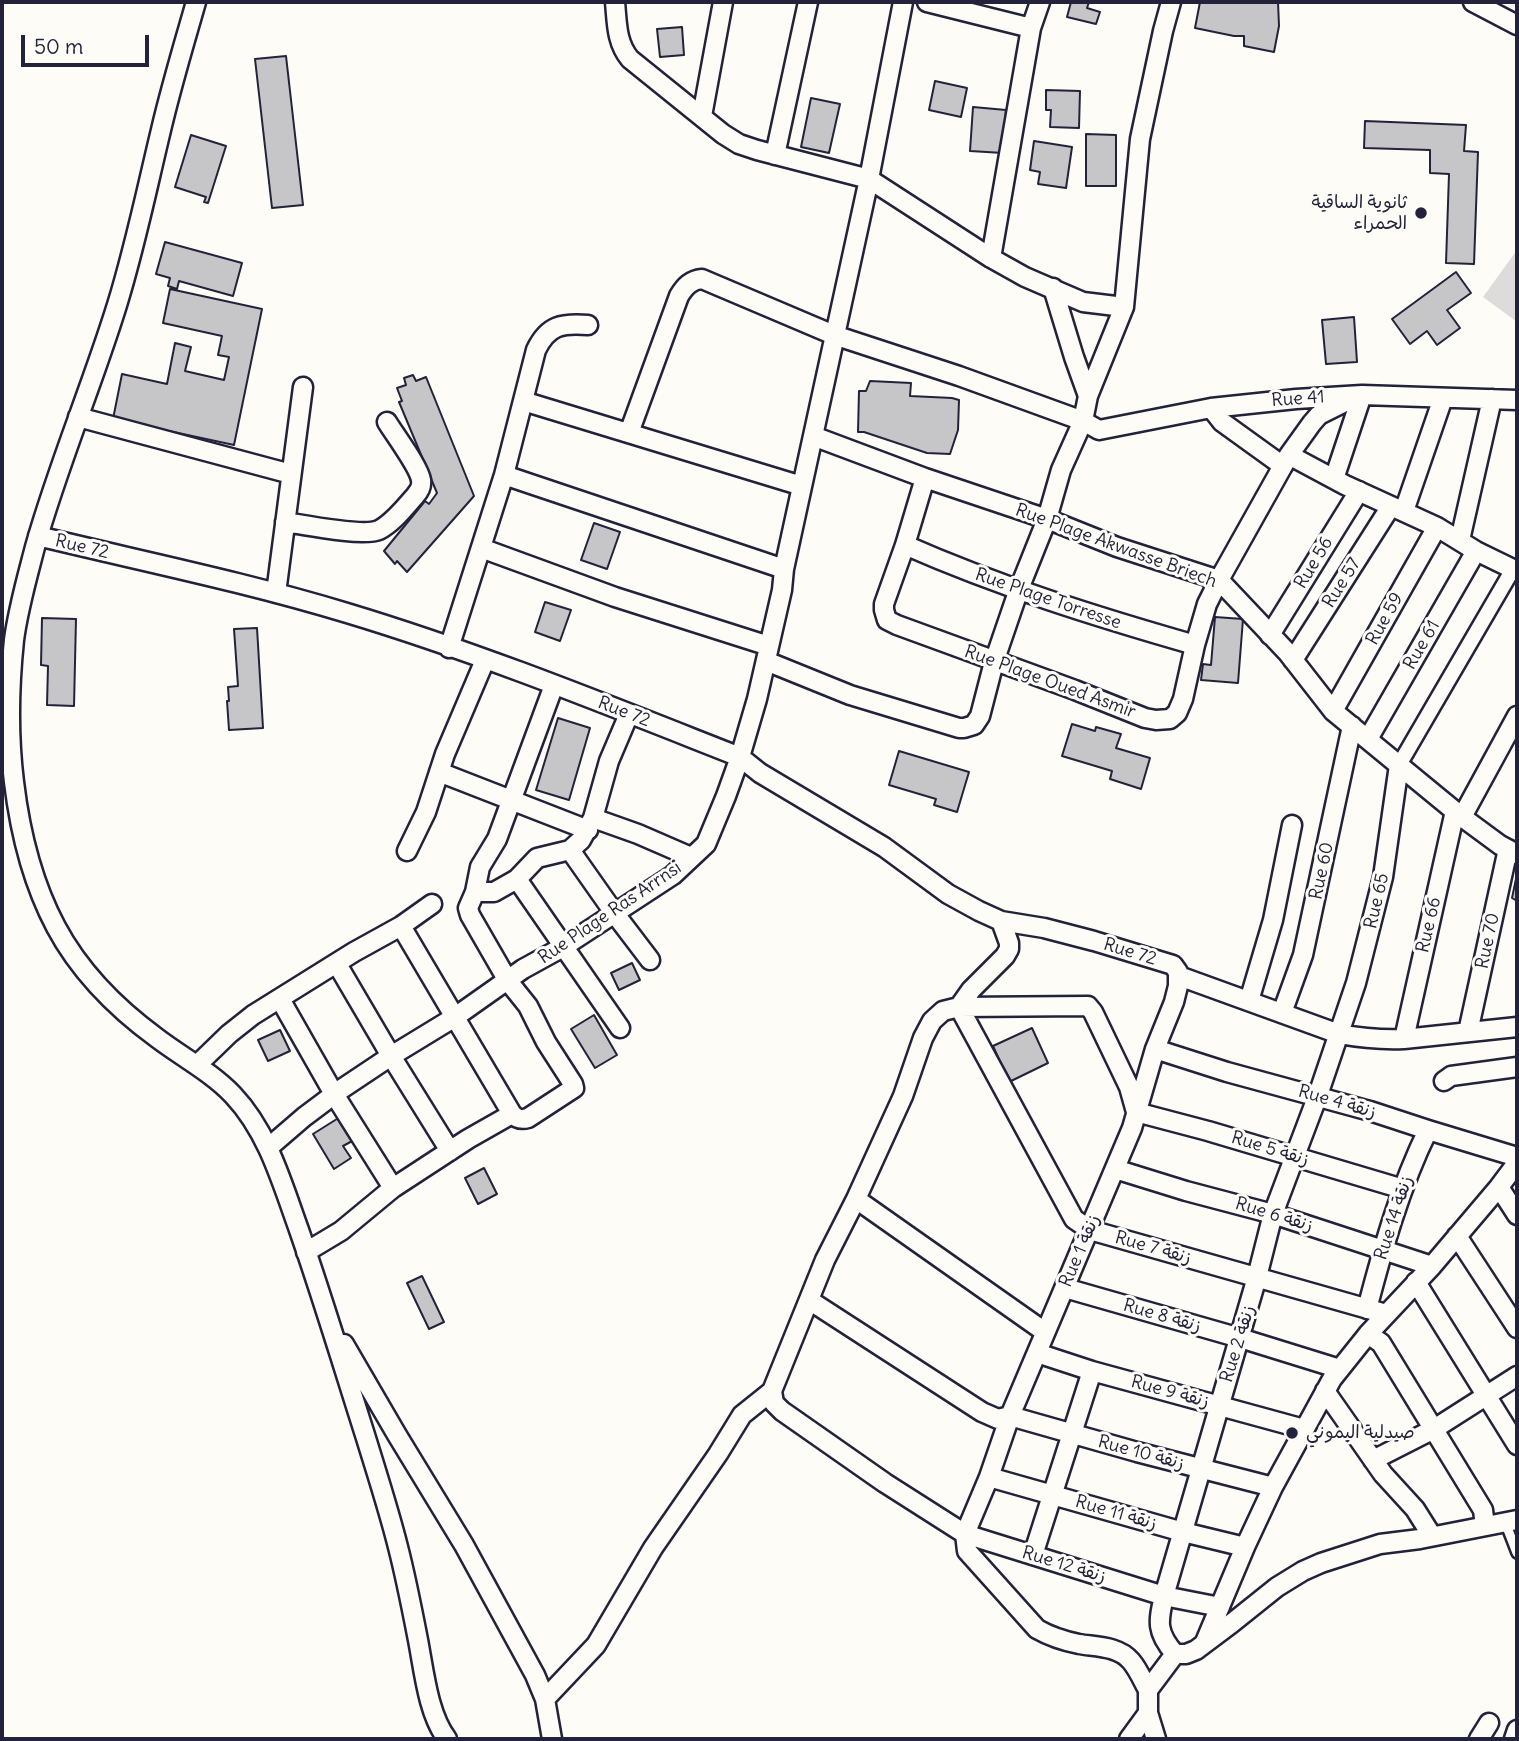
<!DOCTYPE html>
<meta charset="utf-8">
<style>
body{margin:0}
#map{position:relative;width:1519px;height:1741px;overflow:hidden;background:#fdfcf7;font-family:Delius,sans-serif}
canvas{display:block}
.frame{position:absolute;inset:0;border:4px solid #22223b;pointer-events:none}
.scale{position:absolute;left:21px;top:35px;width:128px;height:32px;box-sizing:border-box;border:4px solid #22223b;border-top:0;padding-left:9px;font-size:21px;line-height:24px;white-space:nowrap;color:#22223b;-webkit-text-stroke:5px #fdfcf7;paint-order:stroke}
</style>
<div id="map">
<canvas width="1519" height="1741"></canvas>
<div class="frame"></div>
<div class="scale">50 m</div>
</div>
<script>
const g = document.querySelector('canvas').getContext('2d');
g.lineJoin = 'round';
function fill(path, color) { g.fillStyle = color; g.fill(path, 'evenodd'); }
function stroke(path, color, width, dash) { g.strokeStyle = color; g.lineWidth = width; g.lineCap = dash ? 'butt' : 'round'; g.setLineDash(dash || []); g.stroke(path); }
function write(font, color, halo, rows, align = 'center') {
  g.font = font + ' Delius,"Playpen Sans Arabic",sans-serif'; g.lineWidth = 6; g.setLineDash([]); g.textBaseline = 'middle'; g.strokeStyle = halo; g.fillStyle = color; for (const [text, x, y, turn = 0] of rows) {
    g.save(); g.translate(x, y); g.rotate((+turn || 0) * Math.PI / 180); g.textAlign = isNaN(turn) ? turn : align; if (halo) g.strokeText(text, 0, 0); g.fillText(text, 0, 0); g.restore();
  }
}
const green = new Path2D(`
 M1517,250V322L1483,297Z`);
const building = new Path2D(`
 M1071,2H1089L1087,8L1100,12L1096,24L1067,17Z
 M1200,2H1278L1279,26L1274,52L1244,46V36H1234L1195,28Z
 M682,27L684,55L660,57L657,29Z
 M286,56L303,205L272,208L255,59Z
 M935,81L967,88L961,117L929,110Z
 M1046,90L1080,91L1079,128L1050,127L1051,110H1046Z
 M811,98L840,104L829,153L801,147Z
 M973,107L1006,110L1003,153L970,151Z
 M1365,121L1466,125L1464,151L1478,152L1474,264L1446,263L1449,174L1430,173V150L1364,148Z
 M1086,134L1116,135V186H1086Z
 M191,135L226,146L208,203L204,202L206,197L175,187Z
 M1034,141L1072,147L1066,188L1038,184L1040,172L1030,170Z
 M165,242L242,263L233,296L179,281L177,289L168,286L170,278L156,274Z
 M1456,272L1471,293L1447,310L1460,328L1437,345L1427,331L1410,344L1392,319Z
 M170,289L262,309L234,445L113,419L122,374L167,384L175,343L191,347L185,371L224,380L229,357L218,355L222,336L163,323Z
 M1354,317L1357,362L1326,364L1322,320Z
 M413,375L416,381L426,377L474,496L407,572L397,561L395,564L384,551L425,501L429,504L437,493L399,402L402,401L397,388L406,385L404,378Z
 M870,381L911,383L910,396L952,398L959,400L958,430L950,454L927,453L864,432H858L859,391H866Z
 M594,523L620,532L607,569L581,560Z
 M545,602L571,610L560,641L535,632Z
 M1215,617L1243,619L1238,683L1201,680L1203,664L1211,665Z
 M42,618L76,619L74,706L47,705L48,666L41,665Z
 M257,628L263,728L229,730L227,701H229L228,687L238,686L234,629Z
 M558,718L590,728L569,800L536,790Z
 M1072,724L1095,731L1096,727L1121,734L1116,748L1150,758L1141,789L1110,779L1112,771L1062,756Z
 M899,751L969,772L957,812L934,805L936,799L889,785Z
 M1517,874V901L1512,898Z
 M632,963L640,980L619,990L611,973Z
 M594,1015L617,1055L595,1068L571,1029Z
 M1032,1028L1048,1063L1009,1082L993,1046Z
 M280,1030L290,1051L268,1061L258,1040Z
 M340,1117L354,1140L343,1146L351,1158L334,1169L313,1134Z
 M484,1168L497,1194L478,1204L465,1178Z
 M422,1276L444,1322L429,1329L407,1283Z`);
const service = new Path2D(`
 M1505,1522L1517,1553`);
const pedestrian = new Path2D(`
 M1399,765L1513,569`);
const minor = new Path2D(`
 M196,2C184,44 171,87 161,130C147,188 135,247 117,305C92,386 58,465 35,547C27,578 18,609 14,640C9,688 8,734 14,782C20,832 32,882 56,927C80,972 116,1008 157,1038C182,1057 211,1072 233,1095C268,1132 282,1183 299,1230C323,1299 344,1369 366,1438C377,1474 389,1511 398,1547C406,1578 412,1609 418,1640C424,1671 428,1714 447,1739
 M615,2C617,22 616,42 630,59L723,134L739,144L757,150L869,179L991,258L1025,277L1083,302L1124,307
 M927,2L1031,28
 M1473,2L1517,25
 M702,116L723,2
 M775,155L808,2
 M991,258L1031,28L1040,2
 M1053,288L1074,357L1088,396
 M523,401L802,486
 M1211,408L1222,422L1283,466
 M78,417L291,474
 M629,433L679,296C685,286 691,280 702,279L834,335L959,376L1083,421L1099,430L1211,408L1296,399L1362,395L1517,400
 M813,436L925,478L1047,519L1117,547L1219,580L1287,652L1333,711L1462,817L1500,845L1517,854
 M1289,455L1345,485L1437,527L1476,551L1517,571
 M504,475L784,569
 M925,478L905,545L884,604V610L887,620L897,625L1075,690L1145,718L1156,720L1170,719L1177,713L1183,699L1195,645L1207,604L1219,580L1289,455L1312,423L1319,415L1349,400
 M1334,479L1362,395
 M1404,511L1443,398
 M285,522C305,525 363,537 379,530C393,523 405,507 415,496C419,491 422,487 421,480C419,467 395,435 387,422
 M38,536C141,561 245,582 347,613C480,653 610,706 740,757L760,773L884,847L948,894L979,911L1001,921L1044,928L1094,941L1173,965L1178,972V986L1174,1002L1155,1049L1132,1128L1010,1416L989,1477L965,1534
 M1460,540L1492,399
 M905,545C998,586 1097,617 1195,645
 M481,548L615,597L769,646
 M276,593L303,387
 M1270,635L1359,491
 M449,648L504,475L536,350C548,325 562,323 588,325
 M1293,660L1391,506
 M766,661L850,695L959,728H964L974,725L980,716L994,662L1019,589L1047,519L1061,470L1083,421L1088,396L1124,307L1140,139L1163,31L1171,2
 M1333,711L1437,527
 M1368,739L1476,551
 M439,772L588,830
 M1462,817L1517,716
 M593,818L638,834L691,857
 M570,850L615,914L650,960
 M407,851L426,812L445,754L485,660
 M517,879L620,1028
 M475,892L480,867L497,839L554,685
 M1001,921L1009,943V949L1005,956L971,990L959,1007L1074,1219L1090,1230L1386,1314
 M401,926L512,1114
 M337,964L391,1056L450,1151
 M1179,976L1339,1034C1361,1038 1381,1040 1404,1039L1517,1027
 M280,999L334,1094L393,1188
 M1249,1001L1273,920L1292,825
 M1282,1013L1303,955L1352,726
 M1468,1032L1508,849
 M1404,1039L1455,811
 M1155,1049L1227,1072L1370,1111L1428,1130L1517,1157
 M197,1065L229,1034L253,1015L354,952L401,926L432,904
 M1444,1081L1451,1076L1517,1067
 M1136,1112L1208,1131L1403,1189
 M268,1148L304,1117L340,1090L391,1056L455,1017L523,969L563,947L673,875L706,844L726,796L740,757L757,699L782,590L784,569L869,179L903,2
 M1115,1169L1186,1191L1273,1214L1432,1266
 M1499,1187L1517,1215
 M856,1199L903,1096L923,1038L932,1021L943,1011L959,1007L1088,1006L1093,1012L1129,1087L1136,1112
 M1457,1236L1517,1328
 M306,1252L341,1231L393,1188L468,1139L512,1114C517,1119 521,1120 528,1118L574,1088L573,1084L546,1042L528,1006L508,981L470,915L468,908L475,892H494L517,879L537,858L570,850L581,840L593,818L609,761L629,714
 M1416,1282L1517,1445
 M1065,1288L1240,1338L1340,1369
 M809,1300L982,1412L998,1419L1010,1416L1137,1452L1273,1487
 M1367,1309C1383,1248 1400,1187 1428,1130
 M1368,1334L1381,1343L1483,1510L1485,1526
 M344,1344L397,1435L464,1545L535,1675L545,1699L552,1739
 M1037,1353L1092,1371L1304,1429
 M772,1391L774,1403L782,1411L885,1483L965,1534L1164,1596L1220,1607
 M1325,1391L1383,1474L1415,1509L1432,1536
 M1373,1460L1434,1429L1517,1376
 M989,1477L1183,1532L1245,1547
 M965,1534L967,1551L1037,1629C1051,1637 1064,1641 1079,1644C1097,1647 1118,1646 1131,1661C1138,1669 1143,1681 1148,1690
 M1033,1555L1092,1371
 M1205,1642L1245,1547L1273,1487L1332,1379L1368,1334L1432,1266L1499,1187L1517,1163
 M1175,1654C1156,1632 1158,1622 1164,1596L1257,1277L1273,1214L1318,1095L1356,983L1383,877L1399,765
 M1175,1654H1186L1196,1650L1232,1623L1277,1587L1303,1571L1321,1563L1380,1544L1420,1539L1517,1520
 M545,1699L596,1645L653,1548L718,1454L742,1415L772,1391L825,1260L856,1199L1045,1332
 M1129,1739L1148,1713
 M1156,1739L1148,1713V1690L1175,1654
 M1479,1739L1489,1723
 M1514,1739L1517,1730`);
const markers = [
 [1421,213,7,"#22223b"],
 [1292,1433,7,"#22223b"]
];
const poiNames = [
 ["ثانوية الساقية",1407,203],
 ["الحمراء",1407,224],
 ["صيدلية اليموني",1306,1433,"left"]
];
const streetNames = [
 ["Rue 41",1298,399,-4],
 ["Rue Plage Akwasse Briech",1116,546,20],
 ["Rue 72",82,547,13],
 ["Rue 56",1314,563,-59],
 ["Rue 57",1342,583,-58],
 ["Rue Plage Torresse",1048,599,19],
 ["Rue 59",1385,619,-61],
 ["Rue 61",1422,645,-60],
 ["Rue Plage Oued Asmir",1050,682,20],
 ["Rue 72",624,712,21],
 ["Rue 60",1322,871,-78],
 ["Rue 65",1377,901,-77],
 ["Rue Plage Ras Arrnsi",610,913,-34],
 ["Rue 66",1429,925,-77],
 ["Rue 70",1488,941,-78],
 ["Rue 72",1130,952,17],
 ["Rue 4 زنقة",1337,1102,16],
 ["Rue 5 زنقة",1270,1149,17],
 ["Rue 6 زنقة",1274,1215,17],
 ["Rue 14 زنقة",1394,1218,-72],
 ["Rue 7 زنقة",1153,1248,16],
 ["Rue 1 زنقة",1080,1251,-67],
 ["Rue 8 زنقة",1162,1316,16],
 ["Rue 2 زنقة",1238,1344,-73],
 ["Rue 9 زنقة",1170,1392,15],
 ["Rue 10 زنقة",1141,1453,15],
 ["Rue 11 زنقة",1116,1513,16],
 ["Rue 12 زنقة",1064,1565,17]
];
fill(green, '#dddcdb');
fill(building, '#c6c6c8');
stroke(building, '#22223b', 2);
stroke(service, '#22223b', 14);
stroke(pedestrian, '#22223b', 19);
stroke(minor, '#22223b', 23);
stroke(service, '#fdfcf7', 9);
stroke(pedestrian, '#fdfcf7', 14);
stroke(minor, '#fdfcf7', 18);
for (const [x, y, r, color] of markers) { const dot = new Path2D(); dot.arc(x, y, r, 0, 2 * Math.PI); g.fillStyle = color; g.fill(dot); stroke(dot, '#fdfcf7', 2.5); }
write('18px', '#22223b', '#fdfcf7', poiNames, 'right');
write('18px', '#22223b', '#fdfcf7', streetNames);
</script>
